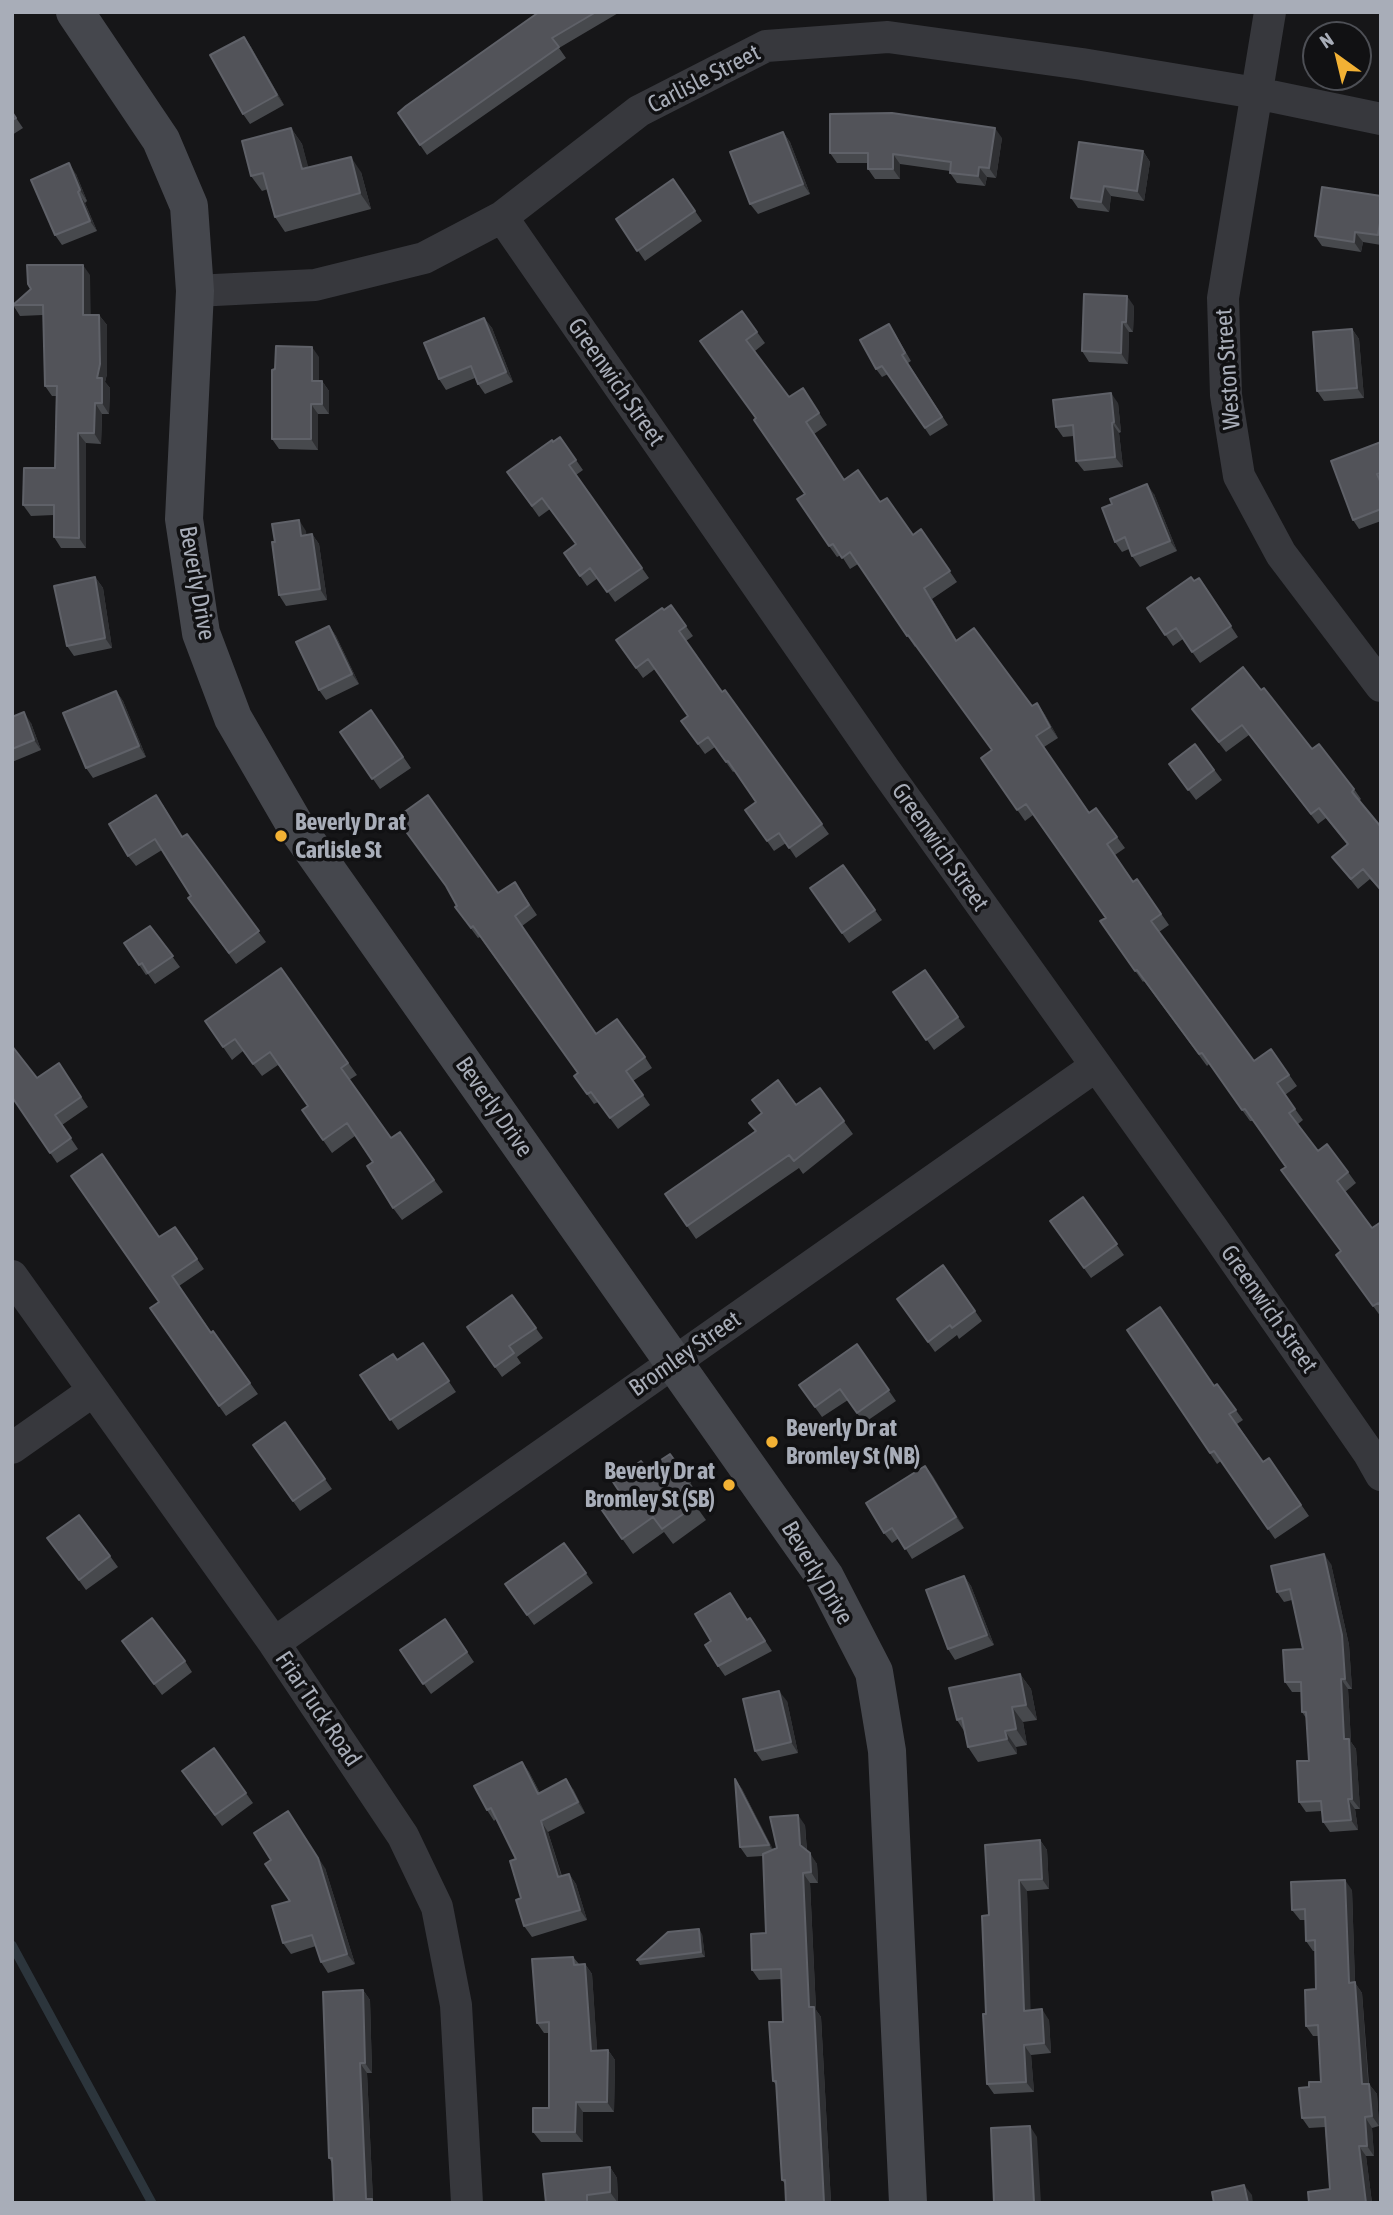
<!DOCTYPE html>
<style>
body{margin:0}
#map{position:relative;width:1393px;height:2215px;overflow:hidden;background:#161618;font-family:"Asap Condensed",sans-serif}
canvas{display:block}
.frame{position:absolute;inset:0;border:14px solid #a8adb8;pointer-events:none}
.north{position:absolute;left:1302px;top:21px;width:70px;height:70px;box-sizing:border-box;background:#111113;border:2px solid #4d4f55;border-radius:50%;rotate:326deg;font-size:19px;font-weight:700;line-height:28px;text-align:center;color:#a8adb8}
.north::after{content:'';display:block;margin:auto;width:24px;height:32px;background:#f2b134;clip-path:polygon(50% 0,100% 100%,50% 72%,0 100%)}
</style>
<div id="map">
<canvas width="1393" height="2215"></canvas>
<div class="frame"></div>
<div class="north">N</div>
</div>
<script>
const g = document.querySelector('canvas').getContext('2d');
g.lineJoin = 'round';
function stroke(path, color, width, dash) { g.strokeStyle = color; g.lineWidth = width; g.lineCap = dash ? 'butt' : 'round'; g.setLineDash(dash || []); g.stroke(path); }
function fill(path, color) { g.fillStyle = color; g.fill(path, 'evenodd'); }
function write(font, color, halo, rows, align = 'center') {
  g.font = font + ' "Asap Condensed",sans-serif'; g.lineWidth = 7; g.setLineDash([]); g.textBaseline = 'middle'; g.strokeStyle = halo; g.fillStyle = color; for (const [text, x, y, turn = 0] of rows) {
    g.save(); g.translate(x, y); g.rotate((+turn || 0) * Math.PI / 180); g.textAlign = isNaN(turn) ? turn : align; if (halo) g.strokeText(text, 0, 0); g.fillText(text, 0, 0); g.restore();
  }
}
const stream = new Path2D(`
 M12,1945L152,2203`);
const street = new Path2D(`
 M1270,12L1223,298L1226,395L1239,476L1281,554L1381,686
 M502,217L885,770L1213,1229L1368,1452L1381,1475
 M195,291L315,285L424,258L502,217L639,111L766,46L888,37L1082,64L1256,93L1381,119
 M12,1276L274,1643L403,1836L437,1907L456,2005L467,2203
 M12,1448L93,1391
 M274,1643L1096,1066`);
const secondary = new Path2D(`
 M75,12L161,140L189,206L195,291L184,519L201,633L233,718L295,825L825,1577L874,1672L887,1751L908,2203`);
const wall = new Path2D(`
 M539,12H620L559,48L566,58L427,155L398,113Z
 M244,37L251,47L284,105L250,124L243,114Z
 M12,112L23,128L12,135Z
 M291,128L302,144L308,168L361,172L371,209L285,232L275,217L268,189L262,191L251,176Z
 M783,132L790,142L810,194L758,214L750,204Z
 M1002,138L996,178L987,177L985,186L957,183L950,173V171L900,164V179H875L868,169V163H837L830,153Z
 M1143,151L1150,162L1144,201L1111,196L1109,212L1078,208L1071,198Z
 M76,174L87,201L85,203L97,231L62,245L55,235Z
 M673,179L702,221L645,261L616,219Z
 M1381,196V245L1363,242L1361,252L1322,246L1315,236Z
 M90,275V315H99L107,325V374L105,382L110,388L109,414H102L101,444L86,443V548H61L54,537V515L31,516L23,505L55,468L56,396H52L45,386L43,315L20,316L13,305Z
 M1134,306L1133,332H1129L1128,364L1089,362L1082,351Z
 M742,311L765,343L755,351L789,397L803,388L827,425L814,434L844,480L881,502L913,535L921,529L957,582L932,599L957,641L1032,706L1037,703L1045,715L1058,738L1044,747L1089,813L1096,808L1125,848L1115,855L1133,882L1137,879L1169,925L1159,932L1254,1061L1271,1049L1297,1086L1285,1095L1303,1120L1298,1124L1318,1151L1348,1172L1356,1183L1345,1192L1372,1228L1381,1222V1317L1336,1255L1341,1251L1286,1167L1253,1121H1250L1209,1064L1207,1066L1144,981L1143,982L1100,921L1106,918L1033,815L1025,821L981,758L992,750L916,646L915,647L858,564L850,569L841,555L837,557L829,546L805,494L756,418Z
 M484,318L492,328L513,382L485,394L478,384L475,378L446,390L439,379Z
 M1352,329L1359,339L1364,398L1324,401L1317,391Z
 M894,332L911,361L908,363L948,425L930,436L888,374L882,377L876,369Z
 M319,357V381H322L329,391V414H318V450L279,449L272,439Z
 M1118,403L1121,432L1119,433L1123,467L1084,471L1076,461L1074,436L1063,437L1056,427Z
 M560,437L583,470L576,475L649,578L615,602L598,578L587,586L564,553L576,544L550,509L539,517L507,472Z
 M1381,442V521L1359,529L1353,520Z
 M1154,494L1177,551L1140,567L1132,556L1129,549L1122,552L1115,542Z
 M306,531V535L312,534L319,544L327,600L286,606L279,595L275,542Z
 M95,577L103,588L112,648L74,656L67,646Z
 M1199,578L1238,637L1200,663L1183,639L1173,646L1147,608Z
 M671,605L693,636L686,641L722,692L725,690L829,834L796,858L786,843L774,851L745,810L756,802L735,771L733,772L715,747L705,754L681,721L688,716L655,669L643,678L616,640Z
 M329,626L336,636L359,684L326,700L319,690Z
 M1261,690L1312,749L1354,789L1361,799L1359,801L1381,827V891L1370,879L1358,889L1332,857L1347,844L1326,818L1318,824L1249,735L1226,752L1192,709Z
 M116,691L123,701L146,757L93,778L86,768Z
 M371,710L411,768L380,789L340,732Z
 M12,717L31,723L41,750L12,762Z
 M1195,744L1222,780L1196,800L1169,764Z
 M163,805L182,837L187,834L266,942L236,964L188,898L191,896L162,850L136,866L128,856Z
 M843,865L882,920L849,943L810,888Z
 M515,882L537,915L522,926L596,1034L645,1057L652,1068L633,1081L650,1105L618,1129L598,1102L594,1104L581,1086L578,1073L480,937L478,938L455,907L498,893Z
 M150,926L180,967L155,984L148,974L146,975L124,943Z
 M281,968L357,1075L349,1080L391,1138L400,1132L443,1192L402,1220L393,1208L373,1162L355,1136L332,1153L302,1110L308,1106L278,1065L262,1076L243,1051L232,1060L205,1021Z
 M925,970L965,1027L934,1050L893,992Z
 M59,1063L88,1107L62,1125L78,1149L57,1163L12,1097L37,1078Z
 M820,1088L853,1134L803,1174L799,1168L696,1239L665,1194L796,1105Z
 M1083,1197L1124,1255L1091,1278L1050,1221Z
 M175,1227L204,1269L179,1286L211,1332L213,1331L258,1394L226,1416L150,1308L159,1302V1237Z
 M943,1265L982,1321L959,1339L957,1335L935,1352L897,1299Z
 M512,1295L543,1338L517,1357L521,1363L502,1377L467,1327Z
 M1127,1330L1215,1386L1217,1384L1243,1420L1237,1424L1263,1462L1269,1458L1309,1516L1275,1539L1221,1461L1217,1464Z
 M423,1343L456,1392L398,1430L360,1375L397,1360Z
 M857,1344L896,1401L864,1423L848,1400L822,1417L799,1385Z
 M285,1422L332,1489L300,1511L253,1445Z
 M670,1454L700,1497L693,1502L706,1520L673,1544L664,1532L633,1554L599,1506Z
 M925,1466L964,1528L912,1559L899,1538L892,1543L884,1533Z
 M564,1543L593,1583L534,1625L505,1584Z
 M55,1548L110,1556L118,1567L86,1590Z
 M1331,1564L1349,1645L1352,1689H1348L1351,1742L1356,1749L1360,1809H1355L1358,1830L1330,1832L1323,1822L1322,1811L1306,1812L1299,1802L1309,1761L1306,1718L1302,1712L1301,1692H1292L1285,1682L1303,1649L1292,1600L1284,1602L1277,1592Z
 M964,1576L971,1586L994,1645L955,1660L948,1649Z
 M730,1593L747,1620L757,1628L772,1651L725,1676L718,1666L711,1641Z
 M445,1619L474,1662L431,1694L400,1650Z
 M122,1641L185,1661L192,1672L162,1695Z
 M1020,1674L1031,1689L1037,1720L1023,1722L1027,1745L1016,1747L1017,1754L978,1762L968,1747L964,1731L957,1720Z
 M787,1701L798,1753L762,1761L755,1751Z
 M214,1748L253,1803L222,1826L182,1771Z
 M522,1762L529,1772L540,1793L573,1789L585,1813L548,1832L562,1876L569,1874L576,1884L587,1920L532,1937L524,1926L516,1859L496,1819L494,1821L487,1810Z
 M735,1779L742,1789L773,1850L777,1848L805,1825L807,1851L817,1864L818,1883H810L816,2010L821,2017L831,2203H786L785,2184L782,2180L776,2085L773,2081L783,2022L782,1979L759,1980L752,1970L766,1933L763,1856L747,1857L740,1847Z
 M1040,1840L1047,1850L1049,1889L1027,1891L1030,2010L1049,2020L1051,2053L1031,2055L1034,2092L994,2094L987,2084L989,1915Z
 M325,1868L355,1964L328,1973L321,1962L316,1946L291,1954L283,1943L290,1901Z
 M1352,1890L1355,1983L1362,1993L1369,2084L1377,2094L1379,2126L1372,2128L1374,2156H1366L1372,2203H1309L1330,2189L1325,2127L1309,2128L1302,2118L1309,2087L1321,2082L1319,2036H1313L1306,2026L1316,1989L1315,1951H1313L1306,1941L1305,1920H1300L1292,1910Z
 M702,1934L705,1957L640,1965L637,1960Z
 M573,1957L579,1964H585L592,1974L597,2051L608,2050L615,2060L614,2112H583V2142H541L533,2132L549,2108V2033H544L537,2023Z
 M363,1990L370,2000L372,2073H367L373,2201L332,2163L329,2158Z
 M610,2167L617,2178L618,2203H546Z`);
const shadedWall = new Path2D(`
 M244,37L251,47L284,105L277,95Z
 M291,128L302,144L313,184L302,169Z
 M995,128L1002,138L996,178L989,168Z
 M783,132L790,142L810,194L803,184Z
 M1143,151L1150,162L1144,201L1137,191Z
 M893,154L900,164V179L893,169Z
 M351,157L361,172L371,209L360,193Z
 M69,163L76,174L87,201L80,190Z
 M979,167L987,177L985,186L978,176Z
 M1104,186L1111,196L1109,212L1101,202Z
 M78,192L85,203L97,231L90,221Z
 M1381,217V239L1378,235Z
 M1355,232L1363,242L1361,252L1354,242Z
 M83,265L90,275L91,325L83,315Z
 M1127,296L1134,306L1133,332L1126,322Z
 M99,315L107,325V374L105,382L110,388L109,414L102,403L97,378Z
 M484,318L492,328L513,382L506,372Z
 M1122,322L1129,332L1128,364L1121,353Z
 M1352,329L1359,339L1364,398L1357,388Z
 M312,347L319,357V391L312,381Z
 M322,381L329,391V414L322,404Z
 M1111,393L1118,403L1121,432L1114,422Z
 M95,403L102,414L101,444L94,433Z
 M311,404L318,414V450L311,439Z
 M1112,423L1119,433L1123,467L1115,457Z
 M78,433L86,443V548L79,538Z
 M1147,484L1154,494L1177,551L1170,541Z
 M299,520L306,531L308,546L301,536Z
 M312,534L319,544L327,600L320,589Z
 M95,577L103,588L112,648L105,638Z
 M924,588L932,599L964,652L956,641Z
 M329,626L336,636L359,684L352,674Z
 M116,691L123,701L146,757L139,746Z
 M1037,703L1045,715L1058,738L1050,727Z
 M24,712L31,723L41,750L34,740Z
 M925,1466L933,1476L964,1528L956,1517Z
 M1324,1554L1331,1564L1349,1645L1352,1689L1345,1679Z
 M964,1576L971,1586L994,1645L987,1635Z
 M1020,1674L1031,1689L1037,1720L1026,1705Z
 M1341,1679L1348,1689L1351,1742L1356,1749L1360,1809L1352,1799L1344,1739Z
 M779,1691L787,1701L798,1753L791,1742Z
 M1012,1707L1023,1722L1027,1745L1016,1729Z
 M1005,1731L1016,1747L1017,1754L1007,1739Z
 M522,1762L529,1772L545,1804L538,1794Z
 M566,1779L573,1789L585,1813L578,1802Z
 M735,1779L742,1789L776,1855L769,1845Z
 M1348,1799L1355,1809L1358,1830L1351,1820Z
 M288,1811L325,1868L355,1964L347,1954Z
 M798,1815L805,1825L807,1856L800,1845Z
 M541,1821L548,1832L565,1888L558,1877Z
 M1040,1840L1047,1850L1049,1889L1042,1879Z
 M810,1853L817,1864L818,1883L811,1872Z
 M803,1873L810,1883L816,2010L821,2017L831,2203H824L809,2007Z
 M569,1874L576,1884L587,1920L580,1910Z
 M1019,1880L1027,1891L1031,2021L1024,2011Z
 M1345,1880L1352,1890L1355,1983L1362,1993L1369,2094L1362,2084L1349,1983Z
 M699,1929L702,1934L705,1957L701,1952Z
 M585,1964L592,1974L598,2062L591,2051Z
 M363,1990L370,2000L372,2073L365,2063Z
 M1042,2009L1049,2020L1051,2053L1044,2043Z
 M1024,2045L1031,2055L1034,2092L1026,2082Z
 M608,2050L615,2060L614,2112L607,2102Z
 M360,2063L367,2073L373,2201L374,2203H368L366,2199Z
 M1369,2084L1377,2094L1379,2126L1372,2116Z
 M576,2102L583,2112V2142L575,2132Z
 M1365,2117L1372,2128L1374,2156L1367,2146Z
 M1030,2126L1037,2137L1041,2203H1034Z
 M1359,2146L1366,2156L1372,2203H1366Z
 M610,2167L617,2178L618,2203L610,2192Z
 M1244,2185L1252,2195L1253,2203H1248Z`);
const building = new Path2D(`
 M539,12H596L552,38L559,47L420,145L398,113L406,106Z
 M244,37L277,95L243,114L210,55Z
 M12,112L16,118L12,120Z
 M892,113L995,128L989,168L979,167L978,176L950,173L951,162L893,154V169H868V153H830V114Z
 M291,128L302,169L351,157L360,193L275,217L263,173L251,176L242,141Z
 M783,132L803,184L750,204L730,152Z
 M1079,142L1143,151L1137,191L1104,186L1101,202L1071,198Z
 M69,163L80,190L78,192L90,221L55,235L31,180Z
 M673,179L695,211L637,251L616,219Z
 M1322,187L1381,196V217L1378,235L1355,232L1354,242L1315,236Z
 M27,265H83V315H99L100,364L97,378H102V403H95L94,433H78L79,538L54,537V505H23L24,468H55L57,386H45L43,305H13L31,289L28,284Z
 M1084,294L1127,296L1126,322H1122L1121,353L1082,351Z
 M742,311L757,332L746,340L789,397L803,388L819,413L806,422L844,480L858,470L880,502L887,498L913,535L921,529L950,571L924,588L956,641L974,628L1032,706L1037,703L1050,727L1036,736L1089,813L1096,808L1117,837L1107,844L1133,882L1137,879L1161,914L1151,921L1254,1061L1271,1049L1289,1075L1277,1083L1295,1109L1289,1113L1318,1151L1327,1144L1348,1172L1337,1181L1372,1228L1381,1222V1306L1378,1303L1373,1306L1336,1255L1341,1251L1281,1170L1286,1167L1245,1109L1242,1110L1202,1053L1199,1054L1137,970L1135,971L1100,921L1106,918L1026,804L1017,810L981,758L992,750L908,635L907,636L850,552L842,558L833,544L829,546L797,499L805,494L754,420L756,418L700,341Z
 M484,318L506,372L478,384L471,366L439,379L424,343Z
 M889,324L905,353L902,355L942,417L925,428L882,366L876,369L860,340Z
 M1352,329L1357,388L1317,391L1313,332Z
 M276,346L312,347V381H322V404H311V439H272V370L275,369Z
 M1111,393L1114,422L1112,423L1115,457L1076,461L1073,425L1056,427L1053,400Z
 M560,437L576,460L569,465L642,568L607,592L590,568L580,576L564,553L576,544L542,498L532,506L507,472L552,440L553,442Z
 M1381,442V473L1377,474L1381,483V509L1353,520L1331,461Z
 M1147,484L1170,541L1132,556L1125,537L1115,542L1102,508L1112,504L1110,499Z
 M299,520L301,536L312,534L320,589L279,595L272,542H275L272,524Z
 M95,577L105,638L67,646L54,586Z
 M1191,577L1194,581L1199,578L1231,626L1192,652L1176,628L1165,635L1147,608Z
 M671,605L686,626L679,631L722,692L725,690L822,824L789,848L779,833L767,841L745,810L756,802L728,761L726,762L708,737L698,744L681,721L688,716L648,659L636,668L616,640L662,608L664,610Z
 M329,626L352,674L319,690L296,642Z
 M1243,667L1261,690L1264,688L1312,749L1319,744L1354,789L1352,792L1381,827V890L1363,869L1351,879L1332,857L1348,844L1319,808L1311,814L1242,725L1219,742L1192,709Z
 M116,691L139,746L86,768L63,713Z
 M371,710L403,757L372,779L340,732Z
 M24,712L34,740L12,749V717Z
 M1195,744L1214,770L1188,790L1169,764Z
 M156,795L182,837L187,834L259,931L229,953L188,898L191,896L155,839L128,856L109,824Z
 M428,795L498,893L515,882L529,905L515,916L596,1034L617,1019L645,1057L626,1071L643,1095L610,1118L591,1092L587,1094L574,1076L578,1073L473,926L471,928L455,907L457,906L446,886L396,818Z
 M843,865L875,910L842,933L810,888Z
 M150,926L173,956L148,973L142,963L139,965L124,943Z
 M281,968L348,1063L341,1068L391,1138L400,1132L434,1180L393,1208L367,1166L373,1162L347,1123L323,1140L302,1110L308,1106L270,1052L253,1064L235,1039L223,1047L205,1021Z
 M925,970L958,1017L926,1040L893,992Z
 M12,1046L37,1078L59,1063L81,1097L55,1115L71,1138L50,1153L12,1097Z
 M778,1080L796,1105L820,1088L844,1121L794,1161L789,1155L687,1226L665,1194L756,1131L749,1123L762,1113L752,1100Z
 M102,1154L159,1237L175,1227L197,1259L172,1276L211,1333L213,1331L250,1383L219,1406L150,1308L159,1302L71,1176Z
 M1083,1197L1117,1244L1084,1268L1050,1221Z
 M943,1265L975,1311L952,1328L950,1325L928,1342L897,1299Z
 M512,1295L536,1328L509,1346L514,1353L495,1367L467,1327Z
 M1160,1307L1214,1386L1217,1384L1236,1410L1229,1414L1263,1462L1269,1458L1301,1505L1268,1529L1214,1451L1210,1453L1127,1330Z
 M423,1343L449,1381L390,1420L360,1375L393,1354L397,1360Z
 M857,1344L889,1390L857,1413L840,1389L815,1407L799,1385Z
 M285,1422L325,1479L293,1501L253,1445Z
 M670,1454L690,1482L682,1487L696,1505L662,1529L653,1517L622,1539L599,1506L619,1491L613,1482L641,1461L647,1469Z
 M925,1466L956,1517L905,1549L892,1528L884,1533L866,1503Z
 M79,1515L110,1556L79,1580L47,1538Z
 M564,1543L586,1573L527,1615L505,1584Z
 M1324,1554L1342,1635L1345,1679H1341L1344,1739H1349L1352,1799H1348L1351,1820L1323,1822L1321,1801L1299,1802L1297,1761H1309L1306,1712H1302L1301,1682H1285L1283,1650L1303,1649L1290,1589L1277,1592L1271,1566Z
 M964,1576L987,1635L948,1649L926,1590Z
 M730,1593L747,1620L750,1618L765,1641L718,1666L705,1645L711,1641L695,1614Z
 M152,1618L185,1661L154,1684L122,1641Z
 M445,1619L467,1652L423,1684L400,1650Z
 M1020,1674L1026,1705L1012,1707L1016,1729L1005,1731L1007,1739L968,1747L962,1718L957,1720L949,1688Z
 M779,1691L791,1742L755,1751L743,1699Z
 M214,1748L246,1793L215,1815L182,1771Z
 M522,1762L538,1794L566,1779L578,1802L541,1821L558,1877L569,1874L580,1910L524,1926L516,1900L521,1898L510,1861L516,1859L491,1808L487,1810L474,1786Z
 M735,1779L769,1845L740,1847Z
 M288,1811L318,1858L347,1954L321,1962L312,1935L283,1943L272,1906L290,1901L265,1864L271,1860L254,1833Z
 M798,1815L800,1845L810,1853L811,1872L803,1873L809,2007H814L824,2203H786L785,2180H782L776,2081H773L769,2022H783L781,1969L752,1970L751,1934L766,1933L763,1854L777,1848L770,1817Z
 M1040,1840L1042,1879L1019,1880L1024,2011L1042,2009L1044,2043L1024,2045L1026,2082L987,2084L983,2014H986L982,1916L989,1915L985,1845Z
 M1345,1880L1349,1983L1355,1982L1362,2084H1369L1372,2116L1365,2117L1367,2146H1359L1366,2203H1309L1308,2192L1330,2189L1325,2117L1302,2118L1299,2088L1309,2087V2082H1321L1318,2025L1306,2026L1305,1990L1316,1989L1315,1940L1306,1941L1305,1909L1292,1910L1291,1882Z
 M699,1929L701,1952L637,1960L668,1932Z
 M573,1957L574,1965L585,1964L591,2051L608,2050L607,2102H576L575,2132H533V2108H549V2022L537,2023L532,1959Z
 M363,1990L365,2063H360L366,2199H372V2203H334L332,2158H329L323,1992Z
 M1030,2126L1034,2203H994L991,2128Z
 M610,2167V2192L587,2195V2203H546L543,2174Z
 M1244,2185L1248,2203H1214L1212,2192Z`);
const markers = [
 [281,836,7,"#f2b134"],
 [772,1442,7,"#f2b134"],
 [729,1485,7,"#f2b134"]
];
const streetNames = [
 ["Carlisle Street",704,79,-27],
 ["Weston Street",1228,369,-94],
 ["Greenwich Street",616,382,55],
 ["Beverly Drive",197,583,80],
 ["Greenwich Street",940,847,55],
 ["Beverly Drive",494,1107,55],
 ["Greenwich Street",1269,1309,55],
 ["Bromley Street",685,1354,-35],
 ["Beverly Drive",817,1573,59],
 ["Friar Tuck Road",318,1709,56]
];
const poiNames = [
 ["Beverly Dr at",295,822],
 ["Carlisle St",295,850],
 ["Beverly Dr at",786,1428],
 ["Bromley St (NB)",786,1456],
 ["Beverly Dr at",715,1471,"right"],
 ["Bromley St (SB)",715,1499,"right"]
];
stroke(stream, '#2c353c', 9);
stroke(street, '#37383d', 32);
stroke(secondary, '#45474d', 38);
fill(wall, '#47494d');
fill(shadedWall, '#2f3033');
fill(building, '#525359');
stroke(building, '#5f6168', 2);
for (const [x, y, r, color] of markers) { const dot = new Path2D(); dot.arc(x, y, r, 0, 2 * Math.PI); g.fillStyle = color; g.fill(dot); stroke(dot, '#111113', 2.5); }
write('24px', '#a8adb8', '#111113', streetNames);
write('bold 24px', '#a8adb8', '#111113', poiNames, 'left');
</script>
